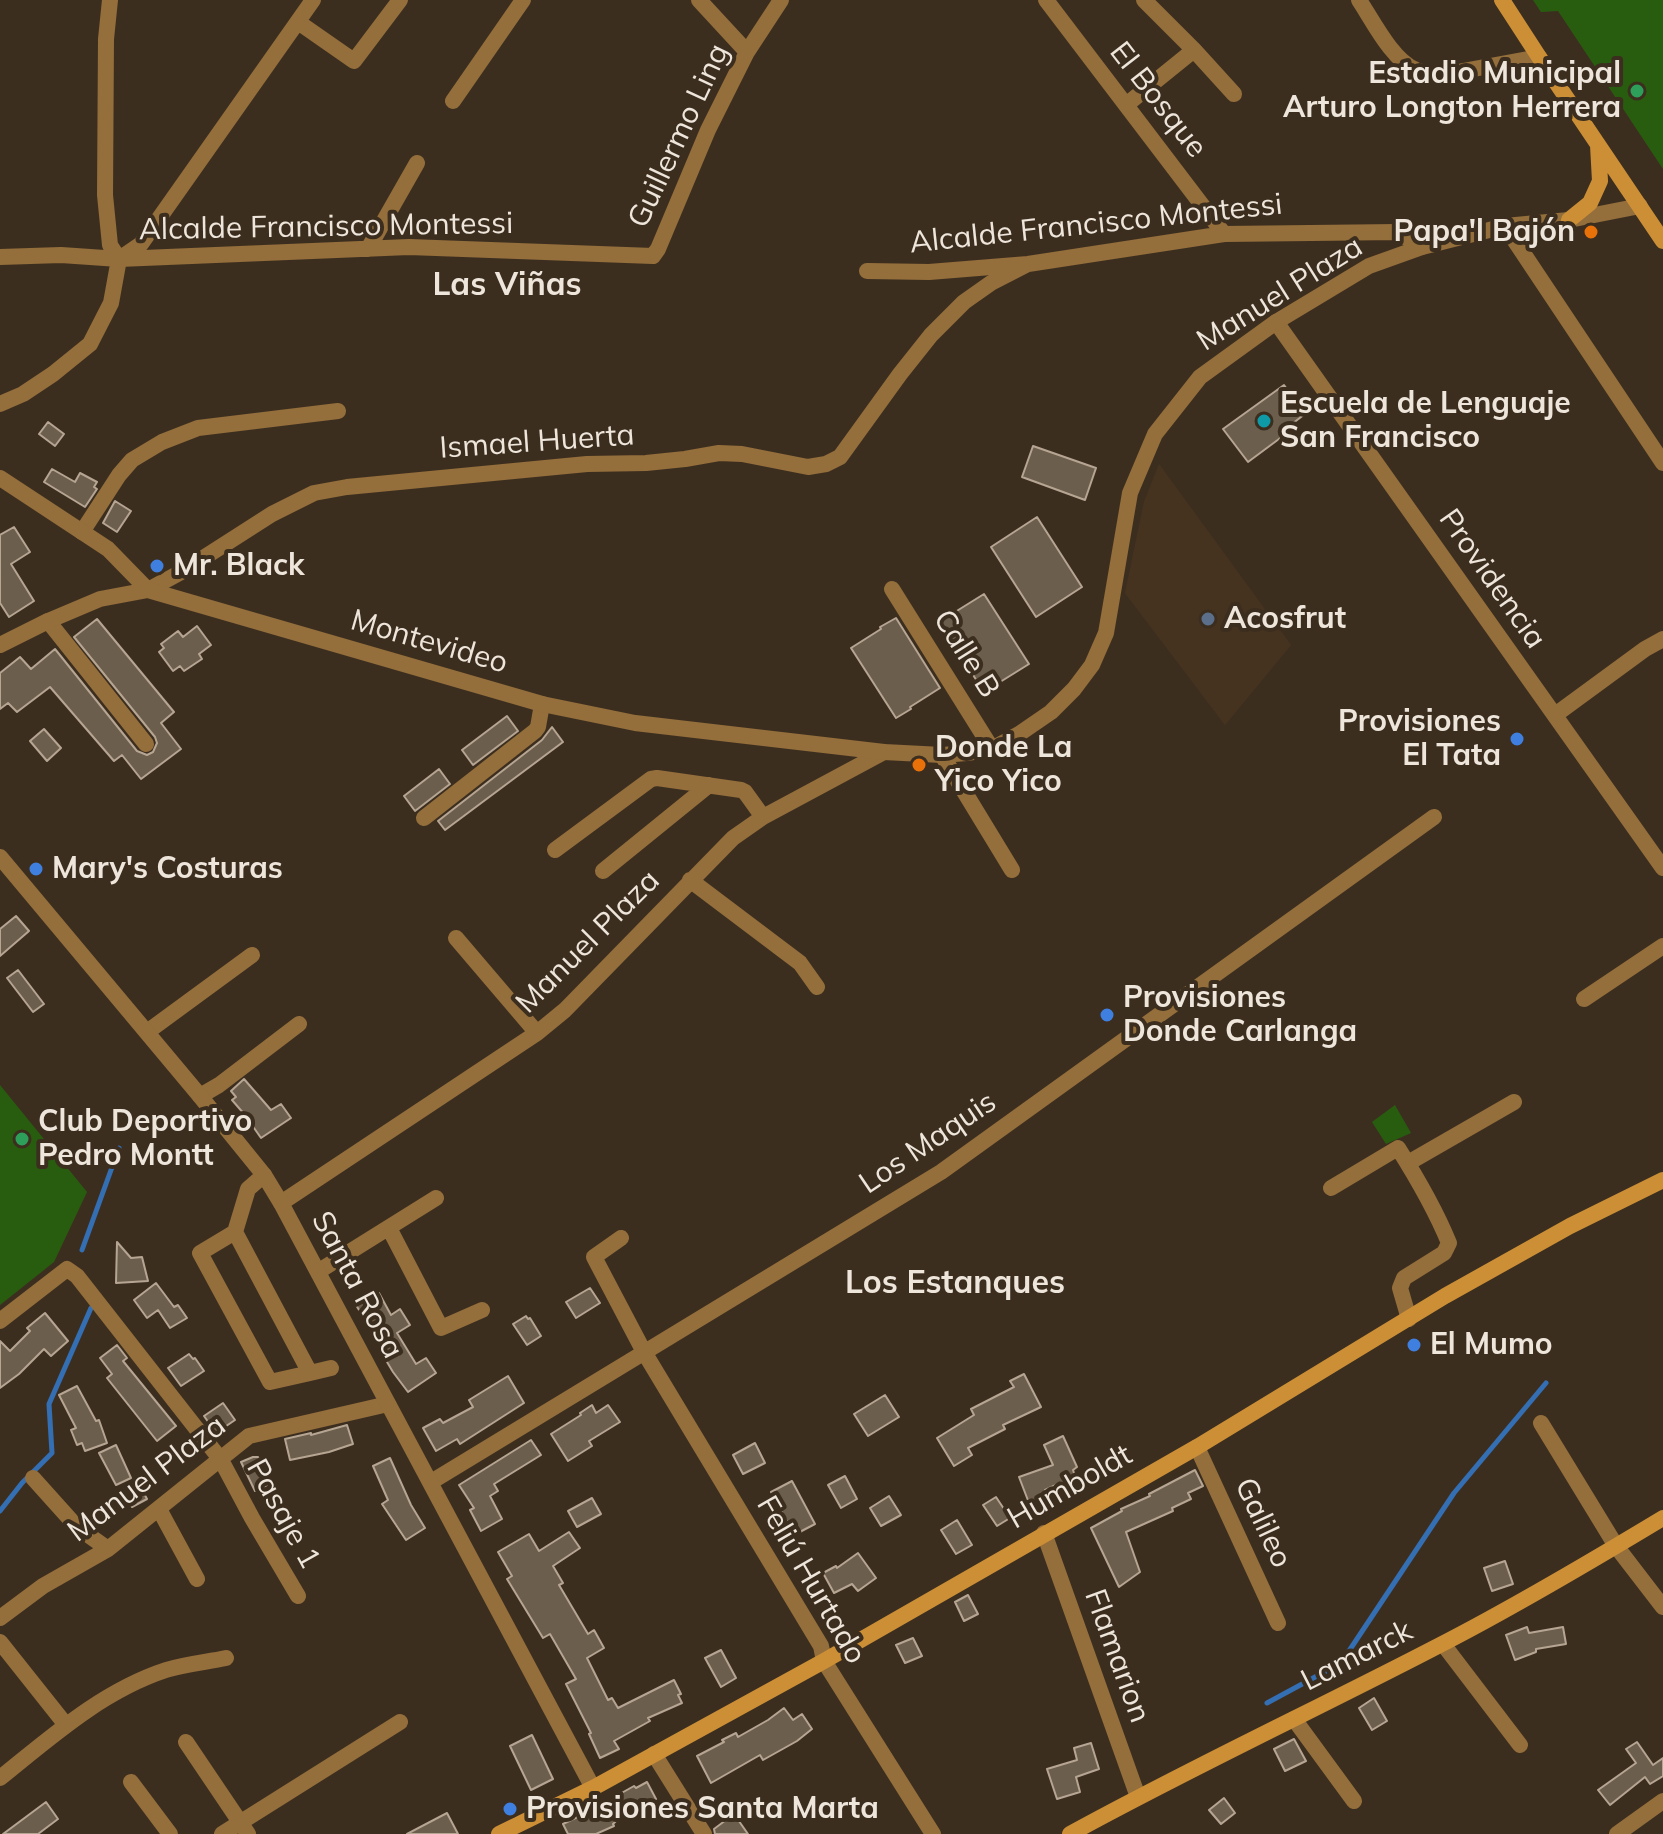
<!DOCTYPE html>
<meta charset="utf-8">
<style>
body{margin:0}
canvas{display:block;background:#3c2e1f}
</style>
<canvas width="1663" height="1834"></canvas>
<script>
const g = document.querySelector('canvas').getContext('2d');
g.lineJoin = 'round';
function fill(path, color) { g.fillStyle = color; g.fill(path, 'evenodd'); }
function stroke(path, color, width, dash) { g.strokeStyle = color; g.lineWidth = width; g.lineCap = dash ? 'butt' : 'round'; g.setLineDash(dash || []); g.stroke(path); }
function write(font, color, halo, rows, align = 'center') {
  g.font = font + ' Mulish,sans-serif'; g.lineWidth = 8; g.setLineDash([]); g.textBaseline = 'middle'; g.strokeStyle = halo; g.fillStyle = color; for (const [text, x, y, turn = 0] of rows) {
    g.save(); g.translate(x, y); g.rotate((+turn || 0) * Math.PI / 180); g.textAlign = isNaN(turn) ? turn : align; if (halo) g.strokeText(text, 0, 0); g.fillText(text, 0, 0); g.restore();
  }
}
const built = new Path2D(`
 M1159,464L1291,645L1225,725L1125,593L1144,502Z`);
const green = new Path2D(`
 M1533,0H1663V169L1558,11L1541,12Z
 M0,1085L87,1192L54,1262L0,1305Z
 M1395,1105L1411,1133L1386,1144L1372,1122Z`);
const stream = new Path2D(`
 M82,1250L119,1148
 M0,1511L22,1483L52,1453L49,1404L91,1308
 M1267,1703L1341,1663L1454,1493L1546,1383`);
const building = new Path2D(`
 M1284,385L1305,414L1280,433L1283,436L1248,462L1223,429Z
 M48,422L64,434L55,446L39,434Z
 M1033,446L1096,468L1085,500L1022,477Z
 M52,469L75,482L80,473L97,482L94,487L97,489L85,507L44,482Z
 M115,501L131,511L117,532L103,523Z
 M1037,517L1082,587L1036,617L991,547Z
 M14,527L30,552L11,564L34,601L9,617L0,603V535Z
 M984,594L1029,664L984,692L939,622Z
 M896,618L940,688L910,707L911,709L896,718L851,648L881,629L880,627Z
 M97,619L174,712L161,723L181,749L141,779L122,755L114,761L50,687L17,712L8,703L0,709V673L20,657L31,669L55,649L137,751L147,755L153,752L157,743L155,737L74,637Z
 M197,626L211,645L199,654L202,659L184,671L180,666L173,671L159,652L164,648L161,644L178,631L183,637Z
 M507,716L518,731L473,765L462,750Z
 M552,727L563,742L445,830L438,821L542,740Z
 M44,729L61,748L47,761L30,741Z
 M439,769L450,784L415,811L404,796Z
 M16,916L29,931L0,956V929Z
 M18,970L44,1004L33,1012L7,978Z
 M244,1079L271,1110L281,1104L291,1118L261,1138L245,1115L232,1100L236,1097L231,1091Z
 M117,1242L131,1258L142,1257L148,1281L116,1283Z
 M156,1283L174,1307L178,1305L187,1318L170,1328L158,1310L147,1318L134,1300Z
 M590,1288L600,1303L576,1318L566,1302Z
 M379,1293L391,1315L400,1309L410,1325L397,1333L416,1364L426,1358L436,1373L408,1392L393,1372L381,1352L384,1351L356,1305Z
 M45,1313L68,1341L51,1356L44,1349L19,1374L0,1388V1341L10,1351L30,1331L27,1328Z
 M526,1316L528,1319L530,1318L541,1336L527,1345L513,1324Z
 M117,1345L127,1358L123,1361L176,1426L157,1441L107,1378L112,1374L100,1358Z
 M189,1354L193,1359L195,1358L204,1371L181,1386L168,1368Z
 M1024,1374L1041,1407L1003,1425L1005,1429L968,1448L972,1455L954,1466L937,1438L974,1415L971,1409L1014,1387L1010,1381Z
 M508,1376L524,1403L460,1444L457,1439L436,1451L423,1428L440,1419L443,1423L473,1407L469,1400Z
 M77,1386L96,1421L99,1420L107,1443L85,1451L82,1443L77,1445L71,1430L76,1428L59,1395Z
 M885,1395L899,1417L868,1436L854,1414Z
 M223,1403L235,1420L216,1433L204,1416Z
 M592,1405L596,1413L608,1405L620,1422L589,1441L592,1446L568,1461L551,1434L581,1415L580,1413Z
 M347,1425L353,1444L329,1452L290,1460L285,1439L311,1433V1435Z
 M1063,1436L1077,1467L1073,1470L1075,1476L1045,1490L1047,1496L1029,1503L1019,1477L1053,1465L1044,1445Z
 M531,1440L541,1455L494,1484L498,1491L490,1496L502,1519L481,1531L470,1510L474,1508L459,1485Z
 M755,1443L765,1463L743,1474L733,1455Z
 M116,1445L131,1478L116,1485L99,1453Z
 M253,1457H258L271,1483L255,1491L241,1462Z
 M390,1458L411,1505L425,1528L406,1540L382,1504L388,1500L373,1466Z
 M1195,1470L1203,1486L1188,1493L1191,1499L1172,1508L1173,1511L1126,1532L1140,1572L1119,1587L1091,1528L1122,1511L1121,1509L1150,1496L1149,1494Z
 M845,1476L857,1499L841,1508L828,1485Z
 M792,1481L815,1524L794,1535L771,1492Z
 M138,1482L147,1499L132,1507L123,1490Z
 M889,1496L901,1515L881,1526L870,1508Z
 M996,1497L1010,1518L997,1526L983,1505Z
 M592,1498L601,1514L577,1527L568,1511Z
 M957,1520L972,1545L956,1554L941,1530Z
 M569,1532L580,1548L553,1566L563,1583L559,1585L588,1634L594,1630L604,1648L587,1658L608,1700L612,1698L618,1708L674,1680L681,1694L678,1695L682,1703L648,1718L650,1721L614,1741L619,1749L600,1758L589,1734L591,1733L566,1684L576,1679L550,1634L543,1638L507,1579L512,1576L498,1552L529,1534L539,1551Z
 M858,1553L876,1578L858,1591L852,1584L834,1593L823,1573L836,1566L837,1568Z
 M1505,1561L1513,1584L1492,1591L1484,1568Z
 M968,1595L978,1614L964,1621L955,1602Z
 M1527,1627L1529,1633L1563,1627L1566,1644L1536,1649V1652L1515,1660L1506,1635Z
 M913,1638L922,1656L905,1663L896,1645Z
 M721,1650L736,1678L721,1687L705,1658Z
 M1374,1698L1387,1721L1372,1730L1359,1708Z
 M784,1708L793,1720L802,1714L812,1729L797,1741L763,1760L760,1755L711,1783L697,1756L724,1742L722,1740L736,1733L738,1737L768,1720Z
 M532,1735L553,1779L531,1790L510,1746Z
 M1294,1739L1306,1761L1285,1771L1274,1749Z
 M1637,1742L1653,1765L1663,1758V1776L1650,1784L1645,1777L1610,1805L1598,1790L1636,1763L1626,1749Z
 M1091,1743L1099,1769L1076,1777L1080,1792L1057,1799L1047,1769L1077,1760L1074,1748Z
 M647,1782L656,1799L616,1821L613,1824L614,1826L596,1834H568L563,1824L619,1797L618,1795L634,1786L636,1788Z
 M1224,1798L1235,1813L1221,1824L1209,1810Z
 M46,1802L58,1819L38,1834H3Z
 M447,1813L458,1834H407Z
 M734,1814L748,1834H715L714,1829Z`);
const minor = new Path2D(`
 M110,0L106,39L105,195L110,245L119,259
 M699,0L747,52
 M1046,0L1224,234
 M1359,0C1373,21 1392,60 1416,70C1424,73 1433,74 1441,75L1539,57
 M298,22L354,61L400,0
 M1194,50L1234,94
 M453,101L523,0
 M1126,105L1194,50L1144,0
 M1505,226L1663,463
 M368,249L417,163
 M0,257L61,255L119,259L409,247L653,256L658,249L708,130L747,52L781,0
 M867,271L929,272L1028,264L1224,234L1397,232L1422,247
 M1276,322L1663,868
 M0,404L23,394L53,374L90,344L111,303L119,259L141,244L313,0
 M82,532L119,475L132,460L162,442L198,428L338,411
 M892,589L992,749
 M148,590L183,571L272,514L314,493L347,487L587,464L646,463L685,459L719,453L742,454L808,467L826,464L840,457L900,374L931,335L964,302L991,283L1028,264
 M48,621L146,744
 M1555,715L1645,649L1663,639
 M942,755L1012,870
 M424,818L535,731L538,727L542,704
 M555,850L651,779L657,778L741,790L745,792L763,817
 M603,871L709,785
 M690,880L800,963L817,987
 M456,938L537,1033
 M1584,999L1663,946
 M147,1032L252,955
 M200,1096L219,1085L299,1024
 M1408,1163L1514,1102
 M1331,1188L1398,1148C1417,1178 1435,1209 1449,1243L1444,1253L1404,1278L1400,1288L1409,1319
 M281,1203L537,1033L565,1010L733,838L763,817L884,752
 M389,1228L441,1328L482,1310
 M235,1232L310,1373L270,1382L200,1253L235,1232L248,1189L264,1175
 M621,1238L594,1257L644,1352L821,1646L824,1661L933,1834
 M319,1271L436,1198
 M0,1321L67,1269L77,1276L221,1460L252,1518L298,1596
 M310,1373L331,1368
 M1541,1423L1616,1546L1663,1607
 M1197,1447L1278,1623
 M33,1478L77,1527L108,1549
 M431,1482L941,1172L1434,817
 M159,1509L197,1579
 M1044,1533L1138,1797
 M0,1618L43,1586L108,1549L249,1436L388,1404
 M0,1642L66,1725
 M1443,1644L1520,1745
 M1294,1719L1354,1801
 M186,1742L248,1834
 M654,1754L704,1834
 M0,1778C51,1737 102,1691 166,1670C185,1664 207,1662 226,1658
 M131,1782L170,1834
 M222,1834L400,1722
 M1617,1834L1663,1801`);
const tertiary = new Path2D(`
 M0,478L108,549L148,590L542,704L635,723L884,752L942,755L967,753L992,749L1019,734L1051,712L1074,689L1092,665L1106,633L1130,493L1155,434L1200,377L1276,322L1369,266L1422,247L1505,226L1569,220L1640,206
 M0,645L48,621L100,599L148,590
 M0,857L200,1096L264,1175L281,1203L593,1788`);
const secondary = new Path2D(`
 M1502,0L1539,57L1663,241
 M1569,220L1590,203L1600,181L1598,145
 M499,1834L593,1788L824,1661L1197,1447L1445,1296L1570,1226L1663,1180
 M1070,1834C1192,1767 1317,1709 1440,1645C1516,1606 1590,1562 1663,1518`);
const markers = [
 [1637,91,8,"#2e9e5b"],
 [1591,232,8,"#e8710a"],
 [1264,421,8,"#0f9aa8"],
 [157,566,8,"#3f7fe0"],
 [1208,619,8,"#5c6f8a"],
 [1517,739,8,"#3f7fe0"],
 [919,765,8,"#e8710a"],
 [36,869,8,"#3f7fe0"],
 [1107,1015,8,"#3f7fe0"],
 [22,1139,8,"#2e9e5b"],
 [1414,1345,8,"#3f7fe0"],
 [510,1809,8,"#3f7fe0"]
];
const poiNames = [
 ["Estadio Municipal",1621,74,"right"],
 ["Arturo Longton Herrera",1621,108,"right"],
 ["Papa'l Bajón",1575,232,"right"],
 ["Escuela de Lenguaje",1280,404],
 ["San Francisco",1280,438],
 ["Mr. Black",173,566],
 ["Acosfrut",1224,619],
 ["Provisiones",1501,722,"right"],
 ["El Tata",1501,756,"right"],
 ["Donde La",935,748],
 ["Yico Yico",935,782],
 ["Mary's Costuras",52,869],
 ["Provisiones",1123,998],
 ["Donde Carlanga",1123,1032],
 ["Club Deportivo",38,1122],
 ["Pedro Montt",38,1156],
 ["El Mumo",1430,1345],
 ["Provisiones Santa Marta",526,1809]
];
const streetNames = [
 ["El Bosque",1158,100,52],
 ["Guillermo Ling",679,136,-65],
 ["Alcalde Francisco Montessi",1096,224,-6],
 ["Alcalde Francisco Montessi",326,227,-1],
 ["Manuel Plaza",1280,294,-32],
 ["Ismael Huerta",537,442,-4],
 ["Providencia",1492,579,55],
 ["Montevideo",429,642,16],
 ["Calle B",966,654,58],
 ["Manuel Plaza",588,942,-45],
 ["Los Maquis",928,1143,-34],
 ["Santa Rosa",357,1285,62],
 ["Manuel Plaza",147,1479,-37],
 ["Humboldt",1070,1487,-30],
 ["Pasaje 1",283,1514,61],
 ["Galileo",1263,1523,65],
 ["Feliú Hurtado",811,1580,60],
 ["Flamarion",1117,1656,70],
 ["Lamarck",1357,1656,-27]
];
const neighbourhoodNames = [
 ["Las Viñas",507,285],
 ["Los Estanques",955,1283]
];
fill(built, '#46331f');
fill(green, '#285d0f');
stroke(stream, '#346eb3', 5);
fill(building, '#6c5e4c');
stroke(building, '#b5a592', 2);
stroke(minor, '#946e3b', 16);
stroke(tertiary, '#946e3b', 16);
stroke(secondary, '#cc8f36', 16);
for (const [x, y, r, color] of markers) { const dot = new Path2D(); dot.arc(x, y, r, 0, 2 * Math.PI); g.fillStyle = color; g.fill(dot); stroke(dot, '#3c2e1f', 3); }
write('bold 30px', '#eee5db', '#3c2e1f', poiNames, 'left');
write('30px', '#eee5db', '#3c2e1f', streetNames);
write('bold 32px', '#eee5db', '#3c2e1f', neighbourhoodNames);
</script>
